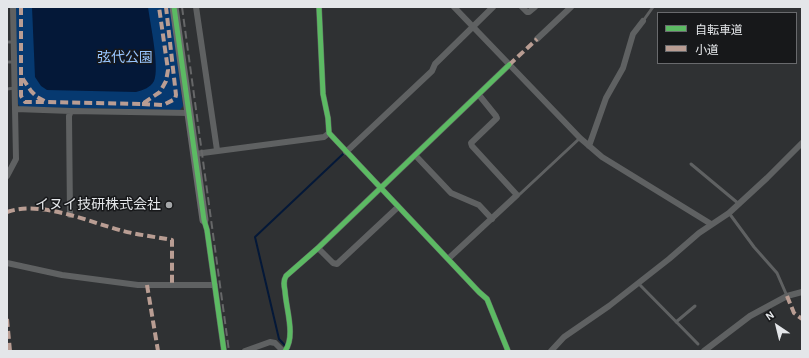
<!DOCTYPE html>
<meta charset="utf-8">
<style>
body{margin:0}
#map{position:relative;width:809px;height:358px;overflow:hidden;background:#2f3133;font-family:"Alegreya Sans","Noto Sans JP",sans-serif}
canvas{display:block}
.frame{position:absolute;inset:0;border:8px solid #e4e6e9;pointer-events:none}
.legend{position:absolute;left:657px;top:12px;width:140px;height:52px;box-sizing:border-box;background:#17181a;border:1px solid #696a6d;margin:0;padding:5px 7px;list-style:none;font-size:12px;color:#e4e6e9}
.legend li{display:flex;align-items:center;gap:8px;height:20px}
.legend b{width:20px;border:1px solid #696a6d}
.north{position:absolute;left:757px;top:306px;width:40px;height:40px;-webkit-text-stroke:3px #17181a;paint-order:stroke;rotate:325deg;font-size:11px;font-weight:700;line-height:16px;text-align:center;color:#e4e6e9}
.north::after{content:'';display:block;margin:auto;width:14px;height:18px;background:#e4e6e9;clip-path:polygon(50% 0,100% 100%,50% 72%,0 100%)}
</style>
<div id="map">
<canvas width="809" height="358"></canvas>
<div class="frame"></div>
<ul class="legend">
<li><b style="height:5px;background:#5cba63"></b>自転車道</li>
<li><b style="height:5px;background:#b99d93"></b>小道</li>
</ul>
<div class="north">N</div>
</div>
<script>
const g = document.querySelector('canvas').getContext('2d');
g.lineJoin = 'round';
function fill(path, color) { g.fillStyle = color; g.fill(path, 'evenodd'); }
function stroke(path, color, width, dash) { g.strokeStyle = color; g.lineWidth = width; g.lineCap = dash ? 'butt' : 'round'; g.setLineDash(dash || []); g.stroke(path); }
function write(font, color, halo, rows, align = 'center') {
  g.font = font + ' "Alegreya Sans","Noto Sans JP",sans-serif'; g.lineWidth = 3; g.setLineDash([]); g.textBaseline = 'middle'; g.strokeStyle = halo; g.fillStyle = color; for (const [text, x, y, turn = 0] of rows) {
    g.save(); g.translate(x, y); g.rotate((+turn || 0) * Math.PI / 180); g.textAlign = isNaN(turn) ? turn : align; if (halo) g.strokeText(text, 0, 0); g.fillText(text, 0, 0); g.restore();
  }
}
const green = new Path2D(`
 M15,7H170L183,106L180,110L20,107L18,104Z`);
const water = new Path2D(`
 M32,7H148C150,23 160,68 154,81C150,88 143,90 136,92L47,90L41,86L35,77Z`);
const stream = new Path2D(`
 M290,351L279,339L255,237L343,154`);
const lane = new Path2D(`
 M643,21L653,7
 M7,42H14
 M7,62H14
 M7,89L15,88
 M691,164L739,204
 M517,195L520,194L580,138
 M729,213L754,247L777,273L787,296
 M638,283L698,344
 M676,322L695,306`);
const street = new Path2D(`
 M196,7L217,150
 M319,7L323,94L328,118L329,133L479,292L487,299L508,351
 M454,7L580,138L602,157L711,224
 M522,7L527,12H529L535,7
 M537,39L571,7
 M16,109L71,111L189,113
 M589,146L606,98L623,68L633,34L643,21
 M346,152L432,71L435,64L493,7
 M195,154L324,137L329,133
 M415,155L451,193L479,205L492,219
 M7,176L16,159L13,7
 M70,215L69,116L71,111
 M204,220L207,230L224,351
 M318,248L333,263L337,264L398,207
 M448,259L517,195L472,146L471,143L497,118L496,116L479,95
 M7,263L62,275L138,285H215
 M245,351L270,342L275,343L283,351
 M285,351C296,336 286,309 285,291C284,286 283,281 286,276L318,248L509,65
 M551,351L564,337L609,306L669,259L699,233L729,213L767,178L802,143
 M704,351L750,316L787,296L802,292`);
const secondary = new Path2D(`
 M174,7L204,220`);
const rail = new Path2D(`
 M182,7L229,351`);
const quiet = new Path2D(`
 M21,7V76L31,91L37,97L46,102L142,104L160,92L166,81L168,70L159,7
 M509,65L537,39
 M21,78V96L25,102H44
 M142,104L163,105L175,99L176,95L166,7
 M7,212C41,200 89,222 123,231C139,235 156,237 172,240V285
 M147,285L158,351
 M787,296L794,313L802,319
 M7,319L10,351`);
const cycleway = new Path2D(`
 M174,7L204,220L207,230L224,351
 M319,7L323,94L328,118L329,133L479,292L487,299L508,351
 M285,351C296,336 286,309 285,291C284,286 283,281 286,276L318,248L509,65`);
const markers = [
 [169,205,4,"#a5a7a9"]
];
const parkNames = [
 ["弦代公園",125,58]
];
const poiNames = [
 ["イヌイ技研株式会社",161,205]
];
fill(green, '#063970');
fill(water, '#041838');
stroke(stream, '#041838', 2);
stroke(lane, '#5f6162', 3);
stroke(street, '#5f6162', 6);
stroke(secondary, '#6a6b6c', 9);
stroke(rail, '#666768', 2, [8, 4]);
stroke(quiet, '#b99d93', 4, [8, 4]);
stroke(cycleway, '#5cba63', 5);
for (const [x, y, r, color] of markers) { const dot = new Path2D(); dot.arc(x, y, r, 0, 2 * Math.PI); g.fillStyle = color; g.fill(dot); stroke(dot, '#17181a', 1.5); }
write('14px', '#97c4fe', '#17181a', parkNames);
write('14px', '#e4e6e9', '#17181a', poiNames, 'right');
</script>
